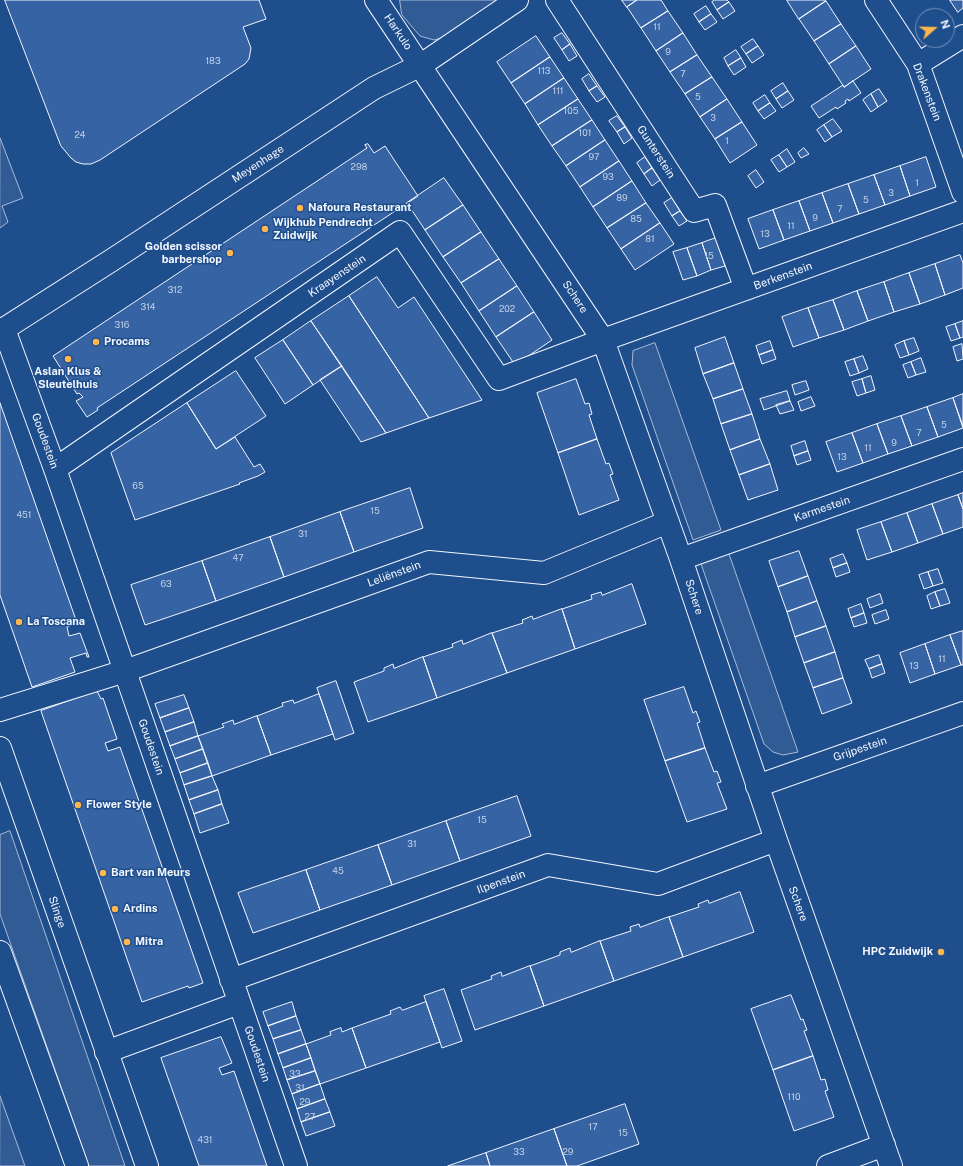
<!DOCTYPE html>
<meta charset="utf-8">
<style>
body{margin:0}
#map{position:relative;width:963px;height:1166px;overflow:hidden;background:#1f4e8c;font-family:"Public Sans",sans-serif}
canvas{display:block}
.north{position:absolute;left:915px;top:8px;width:40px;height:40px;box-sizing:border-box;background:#1f4e8c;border:1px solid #7391ba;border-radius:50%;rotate:70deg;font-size:11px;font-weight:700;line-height:16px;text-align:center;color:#f2f6ff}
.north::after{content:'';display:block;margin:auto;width:14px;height:18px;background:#ffb74d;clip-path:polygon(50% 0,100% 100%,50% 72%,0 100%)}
</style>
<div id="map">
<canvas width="963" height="1166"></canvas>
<div class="north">N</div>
</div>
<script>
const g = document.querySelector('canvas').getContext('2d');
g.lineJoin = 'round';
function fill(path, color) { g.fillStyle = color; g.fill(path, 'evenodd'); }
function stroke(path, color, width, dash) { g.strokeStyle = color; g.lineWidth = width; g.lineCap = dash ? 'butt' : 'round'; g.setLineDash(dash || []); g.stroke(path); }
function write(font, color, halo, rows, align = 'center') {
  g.font = font + ' "Public Sans",sans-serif'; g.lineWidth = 3; g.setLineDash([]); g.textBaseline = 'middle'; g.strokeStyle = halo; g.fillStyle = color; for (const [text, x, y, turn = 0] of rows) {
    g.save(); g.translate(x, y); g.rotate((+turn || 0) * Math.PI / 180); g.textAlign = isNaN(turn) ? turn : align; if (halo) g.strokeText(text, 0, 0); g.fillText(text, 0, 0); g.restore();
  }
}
const built = new Path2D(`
 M400,0H500L445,37L434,40L420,36L402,15Z
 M0,138L23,198L2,206L8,222L0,228Z
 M655,343L721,530L693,540L632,365L633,351Z
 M728,551L798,752L783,755L773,752L764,744L700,561Z
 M10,831L125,1166H89L0,914V835Z
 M0,1096L25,1166H0Z`);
const building = new Path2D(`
 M5,0H259L266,19L243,27L251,48L249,59L245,64L100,160L91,164H83L76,162L71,158L61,146Z
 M622,0H637L627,7Z
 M637,0H661L668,11L641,28L627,7Z
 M715,0H727L729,2L717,10L712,2Z
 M787,0H825L826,1L799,19Z
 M950,0H963V8L958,12Z
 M826,1L841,24L814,41L799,19Z
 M729,2L735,11L723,19L717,10Z
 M706,6L711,14L699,22L694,14Z
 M668,11L683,33L656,51L641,28Z
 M711,14L717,22L705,30L699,22Z
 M841,24L856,46L829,64L814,41Z
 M562,33L570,44L562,50L554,38Z
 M683,33L697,55L670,72L656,51Z
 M536,36L550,57L511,83L497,62Z
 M753,39L758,46L746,54L741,47Z
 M570,44L577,56L569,61L562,50Z
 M758,46L764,55L752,63L746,54Z
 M856,46L871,69L844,87L829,64Z
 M736,50L741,58L728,66L724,58Z
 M697,55L712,77L685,94L670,72Z
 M550,57L564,78L525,104L511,83Z
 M741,58L746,67L734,75L728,66Z
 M589,74L597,86L589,91L582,79Z
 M712,77L727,99L700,117L685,94Z
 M564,78L578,99L538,125L525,104Z
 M853,81L861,93L849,101L848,99L845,101L846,103L837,109L836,107L819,118L811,106L843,85L844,87Z
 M783,83L788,91L776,99L771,91Z
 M597,86L605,97L597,102L589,91Z
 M879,89L887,101L878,107L871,94Z
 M788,91L794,100L782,108L776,99Z
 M871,94L878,107L871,112L863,100Z
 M765,95L770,103L758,111L753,103Z
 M578,99L592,120L552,146L538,125Z
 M727,99L742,122L715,139L700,117Z
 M770,103L776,111L764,119L758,111Z
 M617,116L625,127L617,132L609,121Z
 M833,119L842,131L832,137L824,125Z
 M592,120L605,140L566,166L552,146Z
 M742,122L757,145L730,163L715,139Z
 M824,125L832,137L825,142L817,130Z
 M625,127L632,138L624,144L617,132Z
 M605,140L619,161L580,187L566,166Z
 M368,144L374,153L385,146L418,196L97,408L98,410L87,417L76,401L83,397L79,393L77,394L53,356L367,148L365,145Z
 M804,148L809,154L801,158L798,153Z
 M787,149L795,162L787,167L779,155Z
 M779,155L787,167L779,172L771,160Z
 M645,157L652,168L644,174L637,163Z
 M926,157L936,187L910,196L900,166Z
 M619,161L632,181L593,207L580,187Z
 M900,166L910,196L885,205L874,175Z
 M652,168L660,180L652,186L644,174Z
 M756,170L764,182L756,188L748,176Z
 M874,175L885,205L859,214L848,184Z
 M444,178L463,205L425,230L407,203Z
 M632,181L646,203L607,228L593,207Z
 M848,184L859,214L833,223L822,193Z
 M822,193L833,223L810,231L799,201Z
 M672,198L680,211L672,216L664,203Z
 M799,201L810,231L784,240L773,210Z
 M646,203L660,223L621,249L607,228Z
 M463,205L481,232L443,257L425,230Z
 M773,210L784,240L759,249L748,219Z
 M680,211L687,221L679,226L672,216Z
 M660,223L674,244L635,270L621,249Z
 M481,232L499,259L461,283L443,257Z
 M716,238L725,266L711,270L702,243Z
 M702,243L711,270L697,276L687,248Z
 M687,248L697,276L683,280L673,252Z
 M960,255L963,263V288L945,295L935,264Z
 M499,259L517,286L479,311L461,283Z
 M935,264L945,295L920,304L909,273Z
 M909,273L920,304L894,312L884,282Z
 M377,277L398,308L414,297L482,400L429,418L349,296Z
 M884,282L894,312L868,321L857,291Z
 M517,286L534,312L496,337L479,311Z
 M857,291L868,321L844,330L833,300Z
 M349,296L429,418L386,433L311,321Z
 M833,300L844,330L819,338L808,308Z
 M808,308L819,338L793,347L782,317Z
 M534,312L552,340L515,365L496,337Z
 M311,321L342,366L313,385L283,340Z
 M963,321V337L960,338L955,324Z
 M955,324L960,338L951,341L946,327Z
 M725,337L734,363L703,374L695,348Z
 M914,338L919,351L909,355L904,341Z
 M283,340L313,385L285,404L255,358Z
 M770,341L773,350L759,355L756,346Z
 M904,341L909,355L900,358L895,345Z
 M962,344L963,359L957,361L953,347Z
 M773,350L776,359L762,364L759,355Z
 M863,356L868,369L859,373L854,359Z
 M921,358L926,372L916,375L911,362Z
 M854,359L859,373L850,376L845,362Z
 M911,362L916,375L908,378L903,365Z
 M734,363L743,389L713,399L703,374Z
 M342,366L386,433L361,442L320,380Z
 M236,371L266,416L216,449L187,403Z
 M871,376L875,390L866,393L862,379Z
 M576,379L585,404L589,403L592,414L589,415L597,439L558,453L537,393Z
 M862,379L866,393L857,396L852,382Z
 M806,381L809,390L795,395L792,385Z
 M743,389L752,414L721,424L713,399Z
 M787,391L790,401L764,410L760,399Z
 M963,394V426L953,398Z
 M811,397L815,406L801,411L798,402Z
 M953,398L963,428L938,437L927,407Z
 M790,401L794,410L780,414L776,405Z
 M0,403L77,623L67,627L69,636L80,633L89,657H87L86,653L70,658L75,672L32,687L0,595Z
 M187,403L216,449L235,437L254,467L260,464L265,472L258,476L239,483L240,484L135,520L111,453Z
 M927,407L938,437L912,446L901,416Z
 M752,414L760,439L730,450L721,424Z
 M901,416L912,446L888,454L877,424Z
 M877,424L888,454L863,463L852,433Z
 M852,433L863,463L837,472L826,442Z
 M597,439L606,464L609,463L613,474L610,475L619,500L579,515L558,453Z
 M760,439L770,464L739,475L730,450Z
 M805,441L808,451L794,456L791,446Z
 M808,451L811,460L797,465L794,456Z
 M770,464L778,490L748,500L739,475Z
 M410,488L423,528L354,552L340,512Z
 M963,493V509L958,495Z
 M958,495L963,509V527L943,534L932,504Z
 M932,504L943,534L918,543L907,513Z
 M340,512L354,552L284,577L270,537Z
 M907,513L918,543L892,552L881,522Z
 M881,522L892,552L867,560L857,530Z
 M270,537L284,577L216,601L202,561Z
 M799,551L808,576L778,587L769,561Z
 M843,554L847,563L833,568L830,559Z
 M202,561L216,601L145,625L131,585Z
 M847,563L850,572L836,577L833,568Z
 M938,569L943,583L933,586L928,572Z
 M928,572L933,586L924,589L919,575Z
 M808,576L817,601L787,612L778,587Z
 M632,584L646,624L575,649L562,609L592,599L591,595L601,592L602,595Z
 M945,589L950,603L940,606L935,592Z
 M935,592L940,606L931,609L927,596Z
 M880,594L883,603L870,608L867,599Z
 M817,601L826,626L795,637L787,612Z
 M861,604L864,613L851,618L848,609Z
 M562,609L575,649L507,673L492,633L523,623L522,620L532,616L533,619Z
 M886,610L889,619L875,624L872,615Z
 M864,613L867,623L854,627L851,618Z
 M826,626L835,652L804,663L795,637Z
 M963,631V665H961L950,635Z
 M492,633L507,673L437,698L423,657L453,647L452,644L462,640L463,644Z
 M950,635L961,665L935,674L925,644Z
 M925,644L935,674L910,683L900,653Z
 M835,652L843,678L813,688L804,663Z
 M879,655L882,664L869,669L865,660Z
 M423,657L437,698L368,722L354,682L384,671V668L393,664L394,668Z
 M882,664L885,673L872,678L869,669Z
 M843,678L852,703L822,714L813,688Z
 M336,681L354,733L335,740L317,688Z
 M684,687L693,713L696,711L700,722L697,723L705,748L665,761L644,700Z
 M97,691L101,699L103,698L117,739L105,743L108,751L120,747L203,983L189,988L188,986L142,1002L41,711Z
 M319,694L333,734L271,755L257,716L283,706L282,703L293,700L294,703Z
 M184,695L189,708L160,718L155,704Z
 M189,708L194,722L165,732L160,718Z
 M257,716L271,755L212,776L198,736L224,727L222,724L233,720L234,724Z
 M194,722L198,736L170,746L165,732Z
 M198,736L203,749L175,759L170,746Z
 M705,748L714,772L717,771L721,782L717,783L727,809L687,822L665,761Z
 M203,749L208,763L180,773L175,759Z
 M208,763L212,776L184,785L180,773Z
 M212,776L218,790L189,800L184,785Z
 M218,790L222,804L194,814L189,800Z
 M517,796L531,836L460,861L446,821Z
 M222,804L229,823L200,833L194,814Z
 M446,821L460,861L392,885L378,845Z
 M378,845L392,885L320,910L306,870Z
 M306,870L320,910L253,933L238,893Z
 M740,892L754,932L683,957L669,917L699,907L698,904L708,900L709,903Z
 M669,917L683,957L614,981L600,941L631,931L630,927L639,924L640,927Z
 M600,941L614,981L544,1006L530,966L560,955V952L570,948L571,952Z
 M530,966L544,1006L475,1030L461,990L492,979L491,976L501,972L502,976Z
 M444,989L462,1041L442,1048L424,996Z
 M791,995L801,1020L803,1019L807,1030L804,1031L813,1056L773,1070L751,1009Z
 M292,1002L296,1016L268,1026L263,1012Z
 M426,1002L440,1042L366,1068L352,1028L391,1014L390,1011L400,1007L402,1010Z
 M296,1016L301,1030L273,1039L268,1026Z
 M341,1028L342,1032L352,1028L366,1068L320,1084L306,1044L331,1035L330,1032Z
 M301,1030L306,1044L278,1054L273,1039Z
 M221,1037L232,1063L219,1068L222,1075L234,1071L267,1166H199L161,1058Z
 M306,1044L311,1058L283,1068L278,1054Z
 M813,1056L821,1080L825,1079L828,1090L825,1091L834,1117L794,1131L773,1070Z
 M311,1058L315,1071L287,1080L283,1068Z
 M315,1071L320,1084L292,1094L287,1080Z
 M320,1084L325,1099L297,1109L292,1094Z
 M325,1099L330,1112L301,1122L297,1109Z
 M625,1104L639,1144L577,1166H567L554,1129Z
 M330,1112L335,1126L306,1136L301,1122Z
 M554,1129L567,1166H490L486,1153Z
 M486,1153L490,1166H448Z`);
const minor = new Path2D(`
 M376,0L603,340L681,559L776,840L891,1166
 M557,0L694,211L715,205L746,289
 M876,0L918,64L963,192
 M918,64L963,36
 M0,329H4L112,260L374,88L421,65L517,0
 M4,329L55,469L296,1166
 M55,469L400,232L499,379L603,340L963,211
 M681,559L963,459
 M0,710L125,671L429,562L544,573L668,522
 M757,786L963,713
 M231,980L548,865L658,884L776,840
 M106,1052L239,1003
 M828,1166L884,1145`);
const major = new Path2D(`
 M0,748L147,1166
 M0,952L77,1166`);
const markers = [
 [300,208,4,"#ffb74d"],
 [265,229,4,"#ffb74d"],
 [230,253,4,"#ffb74d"],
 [96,342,4,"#ffb74d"],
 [68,359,4,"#ffb74d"],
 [19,622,4,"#ffb74d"],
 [78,805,4,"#ffb74d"],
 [103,873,4,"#ffb74d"],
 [115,909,4,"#ffb74d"],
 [127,942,4,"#ffb74d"],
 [941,952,4,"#ffb74d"]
];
const numberNames = [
 ["11",657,27],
 ["9",668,52],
 ["183",213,61],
 ["113",544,71],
 ["7",683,74],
 ["111",558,91],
 ["5",698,97],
 ["105",571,111],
 ["3",713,118],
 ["101",585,133],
 ["24",80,135],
 ["1",727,141],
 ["97",594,157],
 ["298",359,167],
 ["93",608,177],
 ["1",917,183],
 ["3",891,193],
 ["89",622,198],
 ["5",866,200],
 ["7",840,209],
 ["9",815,218],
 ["85",636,219],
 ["11",791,226],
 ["13",765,234],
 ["81",650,239],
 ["15",709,256],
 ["312",175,290],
 ["314",148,307],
 ["202",507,309],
 ["316",122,325],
 ["5",944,425],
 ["7",919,433],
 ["9",894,443],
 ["11",868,448],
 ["13",842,457],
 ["65",138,486],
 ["15",375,511],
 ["451",24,515],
 ["31",303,534],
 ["47",238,558],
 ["63",166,584],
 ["11",942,659],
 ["13",914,666],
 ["15",482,820],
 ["31",412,844],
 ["45",338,871],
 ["33",295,1074],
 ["31",300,1088],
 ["110",794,1097],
 ["29",305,1102],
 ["27",310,1117],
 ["17",593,1127],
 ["15",623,1133],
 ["431",205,1140],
 ["33",519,1152],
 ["29",568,1152]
];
const streetNames = [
 ["Harkulo",398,32,56],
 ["Drakenstein",927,92,69],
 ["Gunterstein",656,152,57],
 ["Meyenhage",258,164,-33],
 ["Kraayenstein",337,276,-34],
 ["Berkenstein",783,276,-20],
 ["Schere",575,297,56],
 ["Goudestein",45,441,70],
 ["Karmestein",822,509,-19],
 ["Leliënstein",394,574,-20],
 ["Schere",694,597,72],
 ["Goudestein",151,747,71],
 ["Grijpestein",860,749,-19],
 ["Ilpenstein",501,882,-20],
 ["Schere",798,904,70],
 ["Slinge",57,912,71],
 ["Goudestein",257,1054,71]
];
const poiNames = [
 ["Nafoura Restaurant",308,208],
 ["Wijkhub Pendrecht",273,223],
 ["Zuidwijk",273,236],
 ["Golden scissor",222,247,"right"],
 ["barbershop",222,260,"right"],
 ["Procams",104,342],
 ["Aslan Klus &",68,372,"center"],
 ["Sleutelhuis",68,385,"center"],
 ["La Toscana",27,622],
 ["Flower Style",86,805],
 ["Bart van Meurs",111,873],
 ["Ardins",123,909],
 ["Mitra",135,942],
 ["HPC Zuidwijk",933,952,"right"]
];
fill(built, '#305b95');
stroke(built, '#a8bbd7', 1);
fill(building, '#3563a3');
stroke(building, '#f2f6ff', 1);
stroke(minor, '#f2f6ff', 24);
stroke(major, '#f2f6ff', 24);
stroke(minor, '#1f4e8c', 22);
stroke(major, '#1f4e8c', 22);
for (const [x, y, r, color] of markers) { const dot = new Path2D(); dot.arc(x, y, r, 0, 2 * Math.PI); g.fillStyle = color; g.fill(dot); stroke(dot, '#1f4e8c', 1.5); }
write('9px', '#c3d1e8', null, numberNames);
write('11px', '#f2f6ff', '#1f4e8c', streetNames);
write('bold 11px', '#f2f6ff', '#1f4e8c', poiNames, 'left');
</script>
